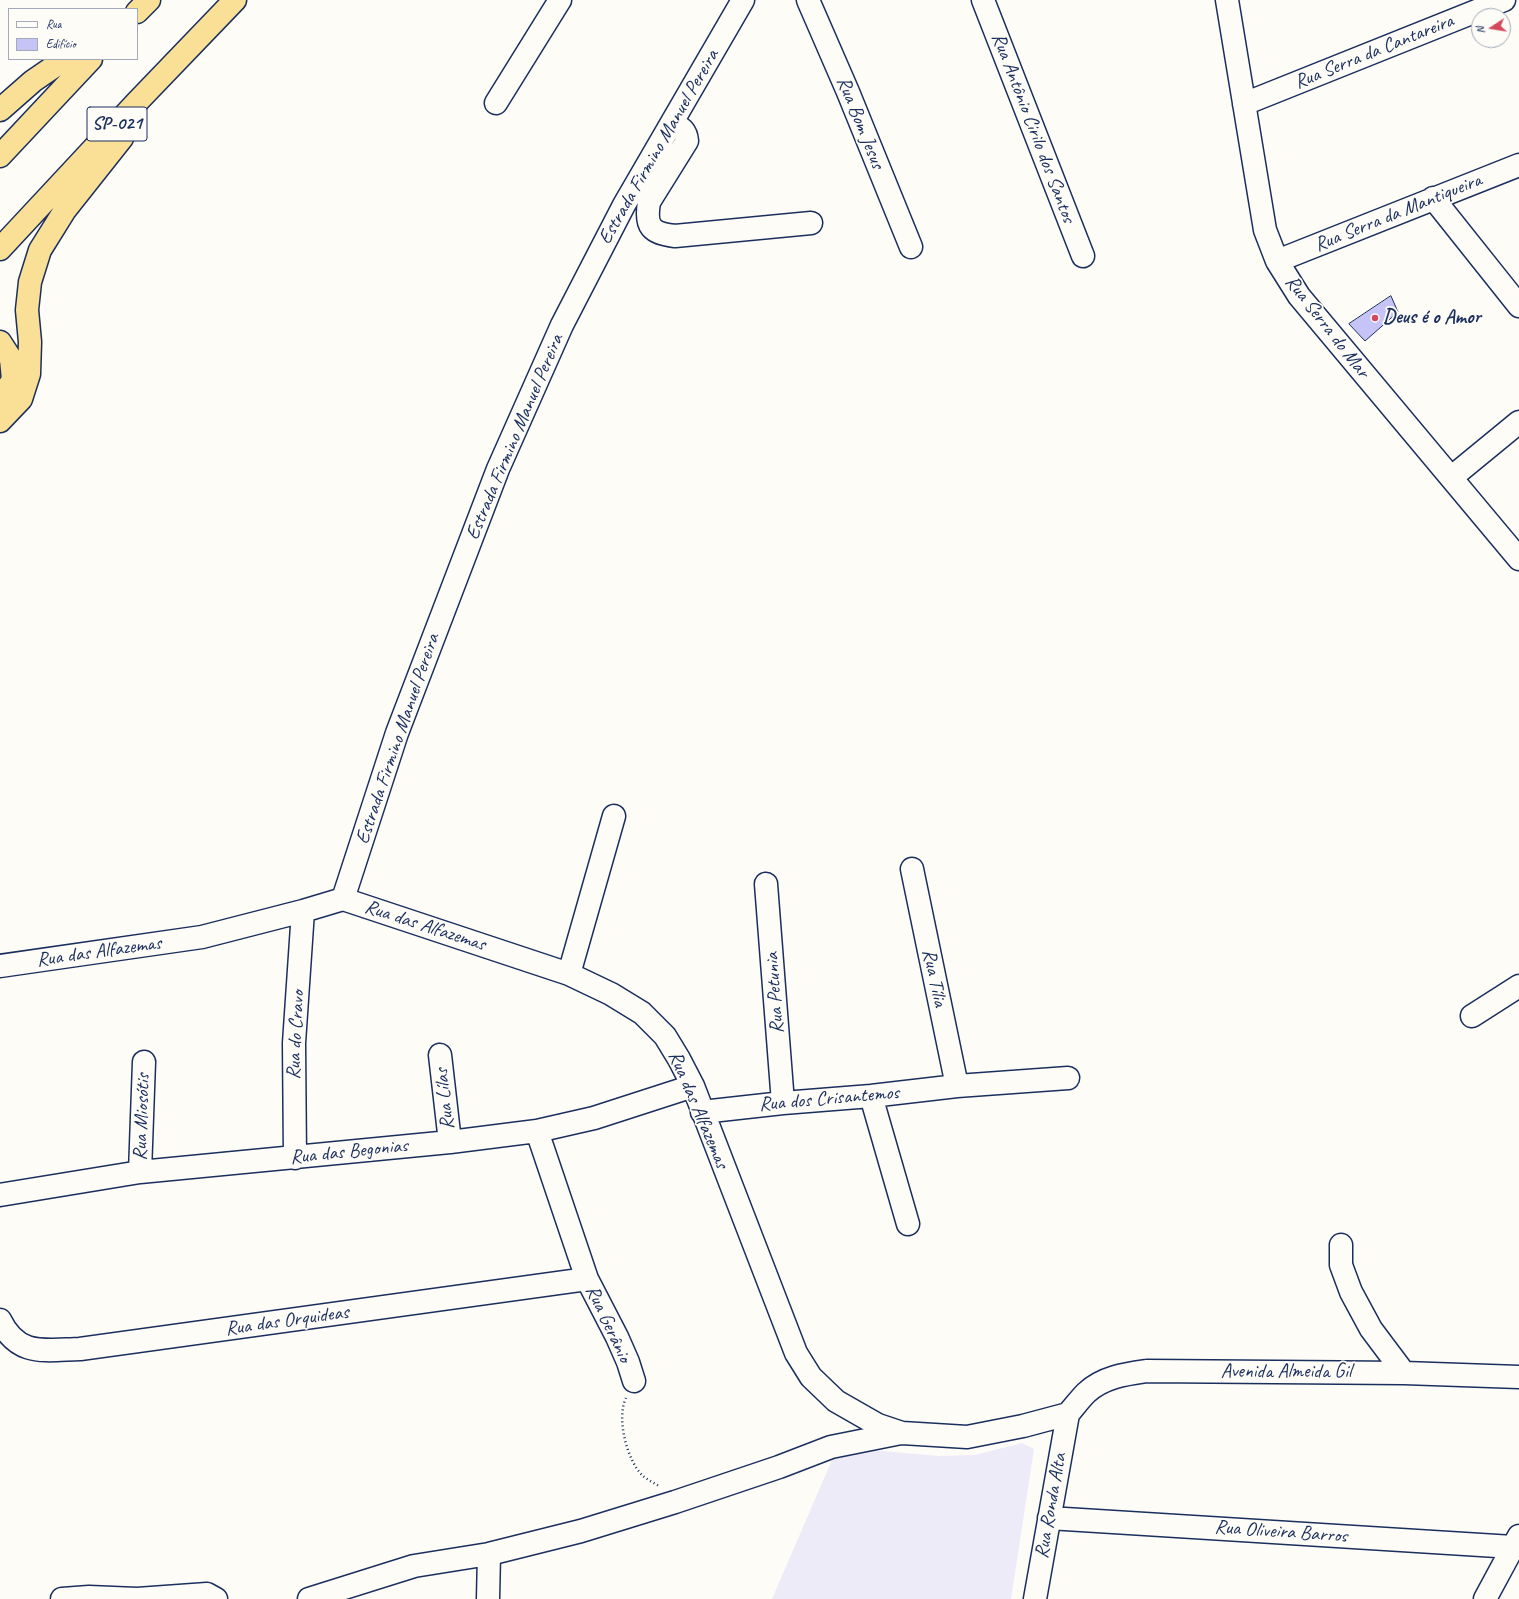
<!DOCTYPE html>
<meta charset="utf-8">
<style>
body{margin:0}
#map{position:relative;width:1519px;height:1599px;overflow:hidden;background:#fdfcf7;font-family:Caveat,sans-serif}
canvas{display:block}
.legend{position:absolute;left:8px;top:8px;width:130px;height:52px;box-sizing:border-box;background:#fdfcf7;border:1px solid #a3aaba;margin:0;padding:5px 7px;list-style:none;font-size:12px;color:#1b2f5e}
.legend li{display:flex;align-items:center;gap:8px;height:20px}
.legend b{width:20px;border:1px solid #a3aaba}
.north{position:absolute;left:1471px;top:8px;width:40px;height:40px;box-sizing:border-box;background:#fdfcf7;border:1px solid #a3aaba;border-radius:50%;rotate:258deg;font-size:11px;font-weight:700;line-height:16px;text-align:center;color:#1b2f5e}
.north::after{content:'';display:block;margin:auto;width:14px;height:18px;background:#d1495b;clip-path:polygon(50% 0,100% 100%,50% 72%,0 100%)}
</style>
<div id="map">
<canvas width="1519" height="1599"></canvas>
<ul class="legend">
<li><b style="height:5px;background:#fdfcf7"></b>Rua</li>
<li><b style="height:11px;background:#c6c3f6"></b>Edifício</li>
</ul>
<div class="north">N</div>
</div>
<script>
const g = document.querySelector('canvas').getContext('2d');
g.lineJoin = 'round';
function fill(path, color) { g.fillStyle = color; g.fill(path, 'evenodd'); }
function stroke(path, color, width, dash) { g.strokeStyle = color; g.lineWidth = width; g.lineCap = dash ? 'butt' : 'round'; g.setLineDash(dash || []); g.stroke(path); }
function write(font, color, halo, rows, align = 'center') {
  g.font = font + ' Caveat,sans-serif'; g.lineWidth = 3.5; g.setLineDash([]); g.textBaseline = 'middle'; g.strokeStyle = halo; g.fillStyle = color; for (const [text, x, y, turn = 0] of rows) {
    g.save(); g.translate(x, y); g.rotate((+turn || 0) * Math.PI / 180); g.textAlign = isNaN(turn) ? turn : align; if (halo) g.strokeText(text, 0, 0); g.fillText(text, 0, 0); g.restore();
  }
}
const built = new Path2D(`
 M1022,1443L1034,1449L1011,1599H772L835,1453L870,1450L939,1456L975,1455Z`);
const building = new Path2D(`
 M1391,296L1398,312L1365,341L1349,324Z`);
const path = new Path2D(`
 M626,1398C616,1418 627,1461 643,1476C648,1480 654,1483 659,1486`);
const minor = new Path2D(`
 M808,0L848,92L911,247
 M983,0L1083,256
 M1227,0L1265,230L1277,261L1299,296L1519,559
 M496,103L560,0
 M1244,104L1504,0
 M672,123C681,128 686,130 687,141L649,202C645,227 651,233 675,236L811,223
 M1433,198L1519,306
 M1277,261L1519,165
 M1452,477L1519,422
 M912,869L957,1086
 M766,884L783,1103
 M343,899L397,733L498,469L562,325L624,205L743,0
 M0,966L202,937L303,911L343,899L569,974L611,994L642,1013L665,1036L679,1059L693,1086L796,1353L811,1377L836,1401L878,1425L902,1433L967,1437L1023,1426L1068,1414
 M569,974L614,816
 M1472,1016L1519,986
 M440,1055L450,1142
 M871,1096L908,1224
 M702,1112L783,1103L871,1096L957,1086L1068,1078
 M537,1131L587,1279L617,1337L628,1362L634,1381
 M295,1158L294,1043L303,911
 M140,1172L144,1062
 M0,1195L140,1172L450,1142L537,1131L594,1118L693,1086
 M1341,1245V1265L1351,1292L1371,1329L1404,1373
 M0,1320C18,1357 44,1350 80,1349L587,1279
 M1049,1518L1513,1547
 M62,1599L89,1597L137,1599L207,1594L216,1599
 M309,1599L414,1566L489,1554L581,1531L675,1502L779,1467L831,1447L901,1433
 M488,1599L489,1554
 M1035,1599L1068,1414C1074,1407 1080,1399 1086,1393C1103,1377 1126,1374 1147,1371L1404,1373L1519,1377
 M1485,1599L1519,1536`);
const highway = new Path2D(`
 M137,12L149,0
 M0,110L33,81L65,59
 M0,156L91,59
 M0,249L137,102L235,0
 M0,342L11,359L13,380L0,399
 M0,421L21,399L29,374L30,342L27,310L30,282L40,250L65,210L122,138L137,102`);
const markers = [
 [1375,318,4,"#d1495b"]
];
const shields = [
 [117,124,60]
];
const shieldNames = [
 ["SP-021",117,124]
];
const streetNames = [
 ["Rua Serra da Cantareira",1374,52,-22],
 ["Rua Bom Jesus",860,123,68],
 ["Rua Antônio Cirilo dos Santos",1033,128,69],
 ["Estrada Firmino Manuel Pereira",659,147,-60],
 ["Rua Serra da Mantiqueira",1398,213,-22],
 ["Rua Serra do Mar",1327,327,52],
 ["Estrada Firmino Manuel Pereira",515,437,-67],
 ["Estrada Firmino Manuel Pereira",398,739,-71],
 ["Rua das Alfazemas",425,926,18],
 ["Rua das Alfazemas",99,952,-8],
 ["Rua Tília",934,978,78],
 ["Rua Petunia",775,993,-94],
 ["Rua do Cravo",296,1035,-87],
 ["Rua Lílas",445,1099,-96],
 ["Rua dos Crisantemos",829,1099,-5],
 ["Rua das Alfazemas",698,1110,67],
 ["Rua Miosótis",142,1117,-88],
 ["Rua das Begonias",349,1152,-6],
 ["Rua das Orquideas",287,1321,-8],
 ["Rua Gerânio",608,1324,65],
 ["Avenida Almeida Gil",1286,1372],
 ["Rua Ronda Alta",1051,1506,-80],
 ["Rua Oliveira Barros",1281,1532,4]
];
const poiNames = [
 ["Deus é o Amor",1383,318]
];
fill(built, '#ecebf7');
fill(building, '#c6c3f6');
stroke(building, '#1b2f5e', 1);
stroke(minor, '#1b2f5e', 25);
stroke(highway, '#1b2f5e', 25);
stroke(path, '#1b2f5e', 2.5, [1, 3]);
stroke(minor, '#fdfcf7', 22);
stroke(highway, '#f9e096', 22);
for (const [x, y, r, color] of markers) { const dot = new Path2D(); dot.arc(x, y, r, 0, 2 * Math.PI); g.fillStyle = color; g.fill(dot); stroke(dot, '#fdfcf7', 1.5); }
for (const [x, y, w] of shields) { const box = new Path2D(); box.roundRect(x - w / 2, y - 17, w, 34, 3); g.fillStyle = '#fdfcf7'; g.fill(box); stroke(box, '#1b2f5e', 1); }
write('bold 19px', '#1b2f5e', null, shieldNames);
write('20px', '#1b2f5e', '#fdfcf7', streetNames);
write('bold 20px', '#1b2f5e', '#fdfcf7', poiNames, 'left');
</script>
